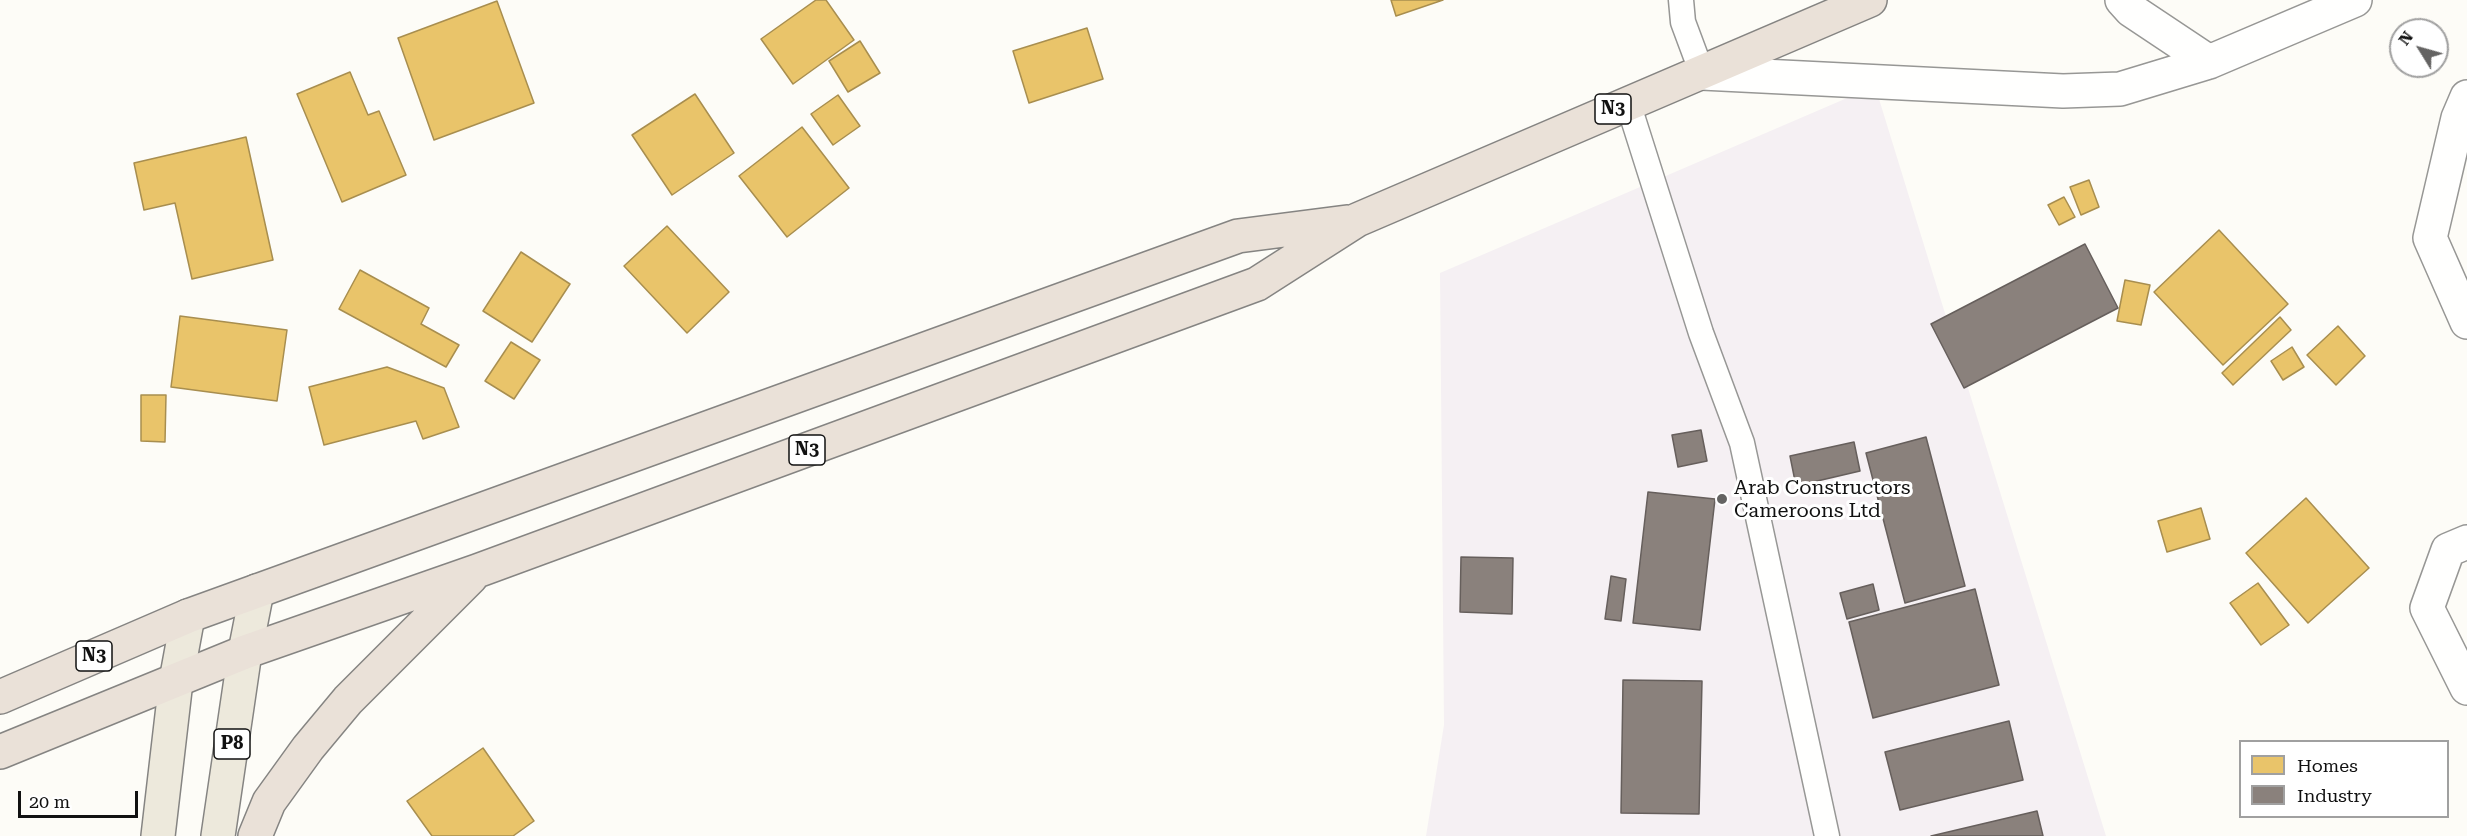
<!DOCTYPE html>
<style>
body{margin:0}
#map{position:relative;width:2467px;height:836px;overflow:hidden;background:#fdfcf7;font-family:"Roboto Serif",serif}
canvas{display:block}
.legend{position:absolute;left:2239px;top:740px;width:210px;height:78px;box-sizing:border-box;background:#fff;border:2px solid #a0a0a0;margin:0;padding:8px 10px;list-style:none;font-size:18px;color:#111}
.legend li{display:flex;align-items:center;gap:12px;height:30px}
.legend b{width:30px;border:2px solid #a0a0a0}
.north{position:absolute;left:2389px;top:18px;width:60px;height:60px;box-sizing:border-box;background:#fff;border:2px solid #a0a0a0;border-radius:50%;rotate:307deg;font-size:16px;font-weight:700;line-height:24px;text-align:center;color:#111}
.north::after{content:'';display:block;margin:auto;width:21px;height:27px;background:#646362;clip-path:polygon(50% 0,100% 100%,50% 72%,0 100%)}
.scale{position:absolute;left:18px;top:791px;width:120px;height:27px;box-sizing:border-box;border:3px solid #111;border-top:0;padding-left:8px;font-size:18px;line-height:21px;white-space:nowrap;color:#111;-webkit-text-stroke:4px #fff;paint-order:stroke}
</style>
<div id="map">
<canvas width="2467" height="836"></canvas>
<ul class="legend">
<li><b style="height:16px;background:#e9c46a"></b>Homes</li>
<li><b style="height:16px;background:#8a817c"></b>Industry</li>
</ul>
<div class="north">N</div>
<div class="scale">20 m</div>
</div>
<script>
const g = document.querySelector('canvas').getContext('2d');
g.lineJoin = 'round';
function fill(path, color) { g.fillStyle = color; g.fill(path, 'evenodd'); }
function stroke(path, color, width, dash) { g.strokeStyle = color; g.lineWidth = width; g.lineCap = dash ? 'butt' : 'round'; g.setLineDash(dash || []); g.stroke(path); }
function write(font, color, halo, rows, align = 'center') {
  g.font = font + ' "Roboto Serif",serif'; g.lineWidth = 6; g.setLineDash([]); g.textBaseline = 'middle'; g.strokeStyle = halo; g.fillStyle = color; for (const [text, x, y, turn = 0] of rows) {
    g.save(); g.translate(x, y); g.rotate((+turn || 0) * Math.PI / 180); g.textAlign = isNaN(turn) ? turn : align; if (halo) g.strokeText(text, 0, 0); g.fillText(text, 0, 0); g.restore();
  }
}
const industrial = new Path2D(`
 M1875,86L2106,836H1426L1444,725L1440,273Z`);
const homes = new Path2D(`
 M816,0H826L854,40L793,84L761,39Z
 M1391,0H1443L1396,16Z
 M497,1L534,103L434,140L398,38Z
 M1087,28L1103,79L1029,103L1013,51Z
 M860,41L880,73L848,92L829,61Z
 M350,72L368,115L379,111L406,175L342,202L297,94Z
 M695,94L734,153L672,195L632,135Z
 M838,95L860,126L833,145L811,114Z
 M802,127L849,188L787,237L739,176Z
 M246,137L273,260L192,279L175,203L144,210L134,163Z
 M2089,180L2099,207L2081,215L2070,187Z
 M2064,197L2075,217L2059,225L2048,205Z
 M667,226L729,292L687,333L624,266Z
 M2219,230L2288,304L2223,365L2154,292Z
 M521,252L570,284L532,342L483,311Z
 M360,270L429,308L421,324L459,345L446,367L339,309Z
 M2125,280L2150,285L2141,325L2117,321Z
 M180,316L287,330L277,401L171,387Z
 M2280,317L2291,330L2233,385L2222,373Z
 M2338,326L2365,356L2336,385L2307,355Z
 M511,342L540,360L514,399L485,381Z
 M2292,347L2304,367L2283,380L2271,361Z
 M387,367L444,388L459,427L423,439L416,421L324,445L309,387Z
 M141,395H166L165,442L141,441Z
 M2306,498L2369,568L2308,623L2246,553Z
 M2201,508L2210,539L2167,552L2158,521Z
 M2258,583L2289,625L2261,645L2230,603Z
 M483,748L534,821L513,836H432L407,801Z`);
const industry = new Path2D(`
 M2085,244L2118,308L1964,388L1931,324Z
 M1701,430L1707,461L1678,467L1672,435Z
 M1926,437L1965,586L1905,603L1866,453Z
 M1854,442L1860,471L1796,486L1790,456Z
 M1648,492L1715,499L1700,630L1633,623Z
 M1461,557L1513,558L1512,614L1460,612Z
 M1611,576L1626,579L1621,621L1605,619Z
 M1873,584L1879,610L1847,619L1840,593Z
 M1975,589L1999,685L1873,718L1849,622Z
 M1623,680L1702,681L1699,814L1621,813Z
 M2009,721L2023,780L1900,810L1885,752Z
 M2037,811L2043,836H1931Z`);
const lane = new Path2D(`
 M1681,0L1683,22L1702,73
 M1628,103L1701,333L1742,443L1827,836`);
const street = new Path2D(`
 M2122,0L2131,10L2209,62
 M1702,73L2063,91L2120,89L2209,62L2355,0
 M2467,97L2458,118L2430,238L2467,322
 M2467,542L2448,550L2427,608L2467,688`);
const primary = new Path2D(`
 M158,836L176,681L188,616
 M218,836L245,652L257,591`);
const highway = new Path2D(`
 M0,697L188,616L1238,236L1347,222
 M0,752L245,652L477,571L1257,284L1357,220L1870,0
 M255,836L269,802L308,748L348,700L471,577`);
const markers = [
 [1722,499,6,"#646362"]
];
const shields = [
 [1613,109,36],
 [807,450,36],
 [94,656,36],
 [232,744,36]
];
const shieldNames = [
 ["N3",1613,109],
 ["N3",807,450],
 ["N3",94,656],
 ["P8",232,744]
];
const poiNames = [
 ["Arab Constructors",1734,488],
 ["Cameroons Ltd",1734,511]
];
fill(industrial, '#f5f0f3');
fill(homes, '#e9c46a');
stroke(homes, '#a88e4f', 1.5);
fill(industry, '#8a817c');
stroke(industry, '#665f5c', 1.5);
stroke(lane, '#979795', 27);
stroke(street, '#979795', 36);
stroke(primary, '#858482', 36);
stroke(highway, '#858482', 36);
stroke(lane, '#fffffe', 24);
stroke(street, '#fffffe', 33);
stroke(primary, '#ede9dc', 33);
stroke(highway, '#eae1d8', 33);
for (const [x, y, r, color] of markers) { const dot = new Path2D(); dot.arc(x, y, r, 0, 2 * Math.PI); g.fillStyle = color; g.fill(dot); stroke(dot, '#fff', 2); }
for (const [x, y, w] of shields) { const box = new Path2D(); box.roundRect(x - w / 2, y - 15, w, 30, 4.5); g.fillStyle = '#fff'; g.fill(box); stroke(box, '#111', 1.5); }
write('bold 18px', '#111', null, shieldNames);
write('20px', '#111', '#fff', poiNames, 'left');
</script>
